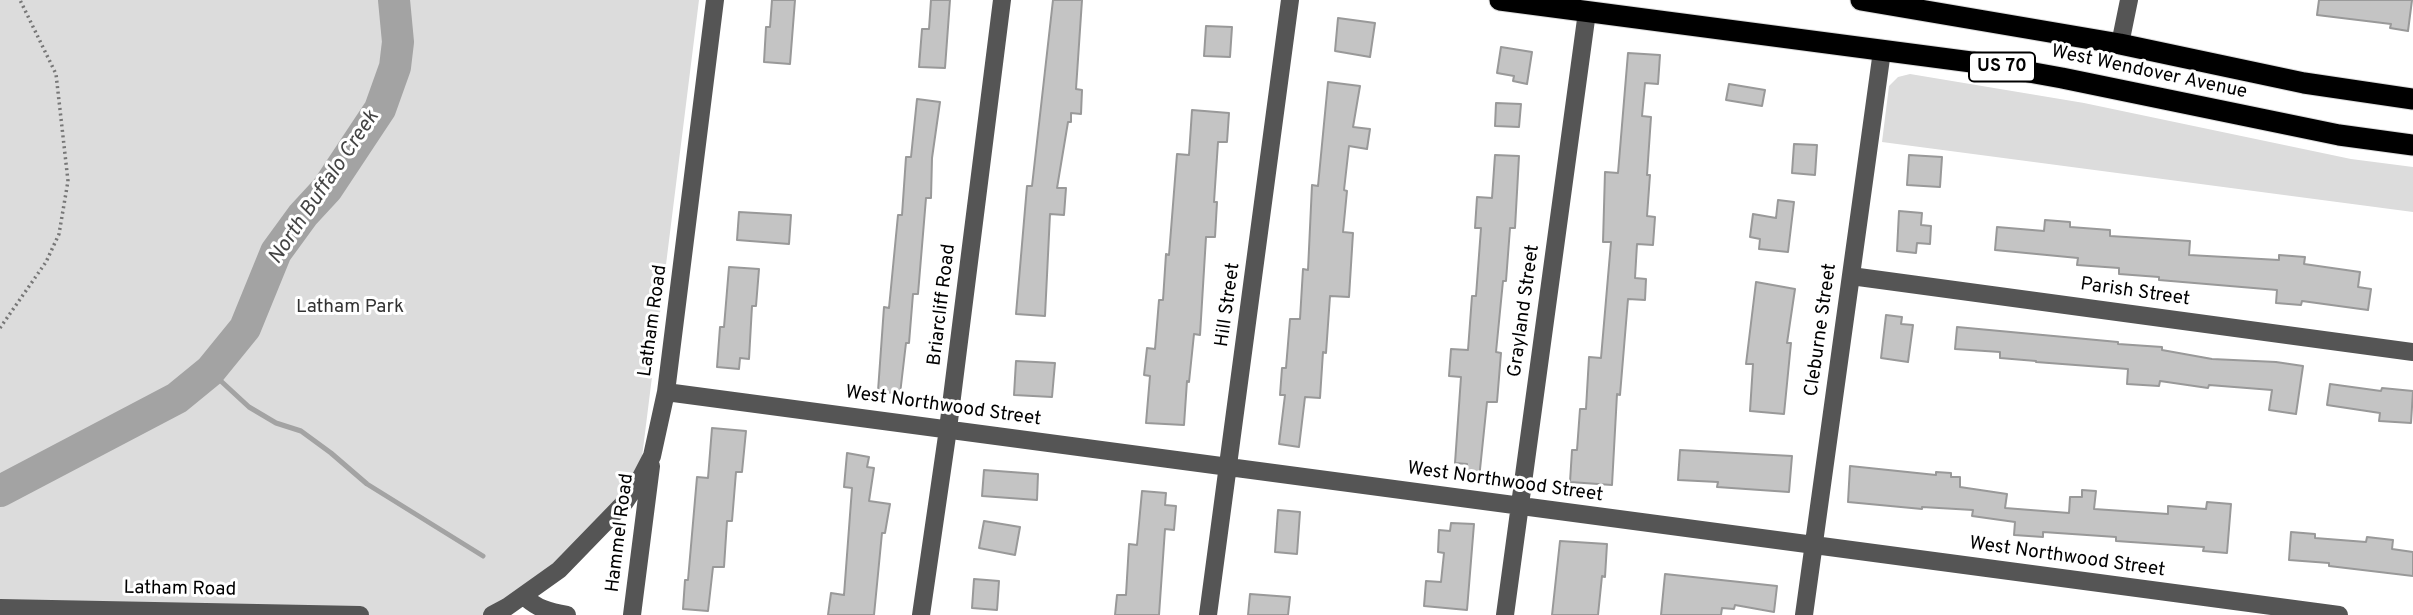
<!DOCTYPE html>
<style>
body{margin:0}
canvas{display:block;background:#fff}
</style>
<canvas width="2413" height="615"></canvas>
<script>
const g = document.querySelector('canvas').getContext('2d');
g.lineJoin = 'round';
function fill(path, color) { g.fillStyle = color; g.fill(path, 'evenodd'); }
function stroke(path, color, width, dash) { g.strokeStyle = color; g.lineWidth = width; g.lineCap = dash ? 'butt' : 'round'; g.setLineDash(dash || []); g.stroke(path); }
function write(font, color, halo, rows, align = 'center') {
  g.font = font + ' Overpass,sans-serif'; g.lineWidth = 6; g.setLineDash([]); g.textBaseline = 'middle'; g.strokeStyle = halo; g.fillStyle = color; for (const [text, x, y, turn = 0] of rows) {
    g.save(); g.translate(x, y); g.rotate((+turn || 0) * Math.PI / 180); g.textAlign = isNaN(turn) ? turn : align; if (halo) g.strokeText(text, 0, 0); g.fillText(text, 0, 0); g.restore();
  }
}
const green = new Path2D(`
 M0,0H699L639,481L597,532L492,615H360L0,608Z
 M1910,74L2084,103L2351,159L2413,167V212L1882,142L1889,86L1898,77Z`);
const stream = new Path2D(`
 M210,371L249,407L276,423L301,431L331,453L367,484L483,556`);
const river = new Path2D(`
 M0,491L177,398L210,371L245,328L276,252L303,215L327,189L380,109L395,67L398,42L394,0`);
const building = new Path2D(`
 M772,0H795L790,64L764,62L766,27H770Z
 M931,0H950L945,68L919,67L922,29H929Z
 M1053,0H1082L1076,89L1082,90L1081,114L1071,113V122H1068L1057,188H1066L1064,215L1050,214L1045,316L1016,314L1027,186H1032Z
 M2319,0H2412L2408,31L2390,28L2391,24L2317,15Z
 M1338,18L1375,23L1370,57L1335,51Z
 M1206,26L1232,27L1230,57L1204,56Z
 M1501,47L1532,52L1527,84L1513,81L1514,76L1497,73Z
 M1628,53L1660,55L1658,84L1645,83L1642,116L1651,117L1647,175H1650L1647,216L1655,217L1653,245L1637,244L1635,278L1646,279L1645,300L1628,299L1620,395L1617,394L1612,485L1570,482L1572,450H1577L1580,409H1586L1589,357L1601,358L1611,242H1603L1605,172L1618,173Z
 M1328,82L1360,86L1353,127L1370,129L1367,149L1349,146L1344,190L1347,191L1343,232L1353,233L1349,297L1330,296L1326,353L1323,352L1320,398L1305,397L1299,447L1279,444L1285,395H1280L1282,368H1286L1290,319H1300L1303,269L1308,270L1312,185L1318,186Z
 M1729,84L1765,90L1762,106L1726,100Z
 M917,99L940,102L932,158L931,198H926L918,294H913L909,343H906L900,394L878,391L884,307L889,308L898,215H902L906,157H911Z
 M1496,103L1521,104L1519,127L1495,126Z
 M1192,110L1229,113L1227,142H1218L1214,202H1217L1215,237H1206L1200,335L1194,334L1189,382L1187,381L1184,425L1146,423L1150,376L1144,375L1147,348L1155,349L1159,300H1163L1166,254L1169,255L1177,154L1189,155Z
 M1794,144L1817,145L1815,175L1792,173Z
 M1495,155L1519,156L1515,228H1510L1506,281H1503L1496,352L1501,353L1497,402H1487L1479,479L1466,478L1467,464L1455,463L1461,377L1449,376L1451,349L1468,350L1472,296H1476L1481,228H1475L1477,197L1492,198Z
 M1909,155L1942,157L1940,187L1907,185Z
 M1778,200L1794,202L1788,252L1759,249L1760,239L1750,237L1753,214L1776,218Z
 M1899,211L1922,213L1921,225L1931,226L1930,244L1917,243L1916,253L1897,251Z
 M739,212L791,215L789,244L737,240Z
 M2045,220L2070,222V227L2110,230V236L2190,241L2189,255L2279,260V255L2305,257L2304,264L2360,272L2358,287L2371,289L2368,310L2302,301L2301,305L2276,303L2277,290L2159,280V277L2119,274V268L2077,265L2078,258L1995,250L1997,227L2044,231Z
 M729,267L759,269L756,306H752L749,359L740,358L739,369L717,367L720,327H724Z
 M1756,282L1795,289L1787,343H1791L1784,414L1750,411L1753,364H1746Z
 M1886,315L1902,317L1901,324L1913,325L1908,362L1881,358Z
 M1957,327L2118,342V344L2162,347V350L2212,359L2276,362L2303,366L2296,414L2269,410L2272,390L2209,385L2208,388L2160,381L2159,386L2127,384L2128,369L2036,362V361L2000,358V352L1955,349Z
 M1016,361L1055,363L1052,397L1014,395Z
 M2330,384L2381,391L2382,388L2413,391L2411,423L2379,421L2380,413L2327,405Z
 M712,428L746,431L742,472H736L732,521H727L724,567H713L708,611L683,609L685,580H688L697,477L708,478Z
 M1680,450L1792,456L1789,492L1717,487L1718,482L1678,480Z
 M847,453L869,457L867,467L874,468L869,501L890,504L885,533H882L874,615H828L831,593L844,595L852,488L844,487Z
 M1850,466L1936,475V472L1951,473V477H1960V487L2007,494L2005,508L2069,513L2070,497H2082V490L2096,491L2094,509L2168,514V506L2206,509L2207,502L2231,504L2227,553L2203,551L2204,547L2116,541V537L2043,532V537L2014,535L2015,522L1972,516L1973,510L1922,507V509L1848,502Z
 M984,470L1038,474L1037,500L982,496Z
 M1142,491L1166,493L1165,505L1176,506L1174,530L1165,529L1159,615H1115L1117,595H1126L1129,544L1137,545Z
 M1278,510L1300,512L1297,554L1275,552Z
 M984,521L1020,527L1015,555L979,548Z
 M1451,523L1474,524L1467,610L1424,606L1426,581L1441,582L1444,553L1438,552L1439,530L1450,531Z
 M2291,532L2315,534V538L2366,542L2367,537L2393,540L2392,549L2413,552V576L2329,566V563L2289,560Z
 M1560,541L1607,544L1605,577L1602,576L1598,615H1552Z
 M1665,574L1777,586L1774,612L1735,605L1734,609L1722,608L1721,615H1661Z
 M974,579L999,581L997,610L972,608Z
 M1250,594L1290,597L1288,615H1248Z`);
const path = new Path2D(`
 M0,328L46,262L59,234L68,181L56,74L20,0`);
const minor = new Path2D(`
 M2120,44L2129,0
 M1851,276L2413,352
 M666,392L2339,615
 M524,596C536,608 549,612 567,615
 M0,608L360,615
 M492,615L507,607L559,570L625,502L639,481L652,456L666,392L715,0
 M632,615L651,466
 M921,615L948,429L1002,0
 M1208,615L1290,0
 M1505,615L1587,12
 M1804,615L1882,51`);
const highway = new Path2D(`
 M1500,0L1979,63L2062,78L2339,135L2413,145
 M1861,0L2120,44L2304,83L2413,99`);
const shields = [
 [2002,67,66]
];
const shieldNames = [
 ["US 70",2002,67]
];
const streetNames = [
 ["West Wendover Avenue",2149,73,12],
 ["Parish Street",2135,293,8],
 ["Briarcliff Road",943,305,-83],
 ["Hill Street",1229,305,-82],
 ["Grayland Street",1525,311,-82],
 ["Latham Road",654,321,-82],
 ["Cleburne Street",1822,330,-82],
 ["West Northwood Street",943,407,8],
 ["West Northwood Street",1505,483,8],
 ["Hammel Road",621,533,-83],
 ["West Northwood Street",2067,558,8],
 ["Latham Road",180,590,1]
];
const parkNames = [
 ["Latham Park",350,308]
];
const waterNames = [
 ["North Buffalo Creek",325,188,-56]
];
fill(green, '#dcdcdc');
stroke(stream, '#a3a3a3', 5);
stroke(river, '#a3a3a3', 32);
fill(building, '#c4c4c4');
stroke(building, '#999', 2);
stroke(highway, '#dbdbdb', 23);
stroke(path, '#777', 3.5, [2, 3.5]);
stroke(minor, '#555', 18);
stroke(highway, '#000', 21);
for (const [x, y, w] of shields) { const box = new Path2D(); box.roundRect(x - w / 2, y - 14.5, w, 29, 5); g.fillStyle = '#fff'; g.fill(box); stroke(box, '#000', 2); }
write('bold 18px', '#000', null, shieldNames);
write('19px', '#000', '#fff', streetNames);
write('19px', '#333', '#fff', parkNames);
write('italic 21px', '#444', '#fff', waterNames);
</script>
